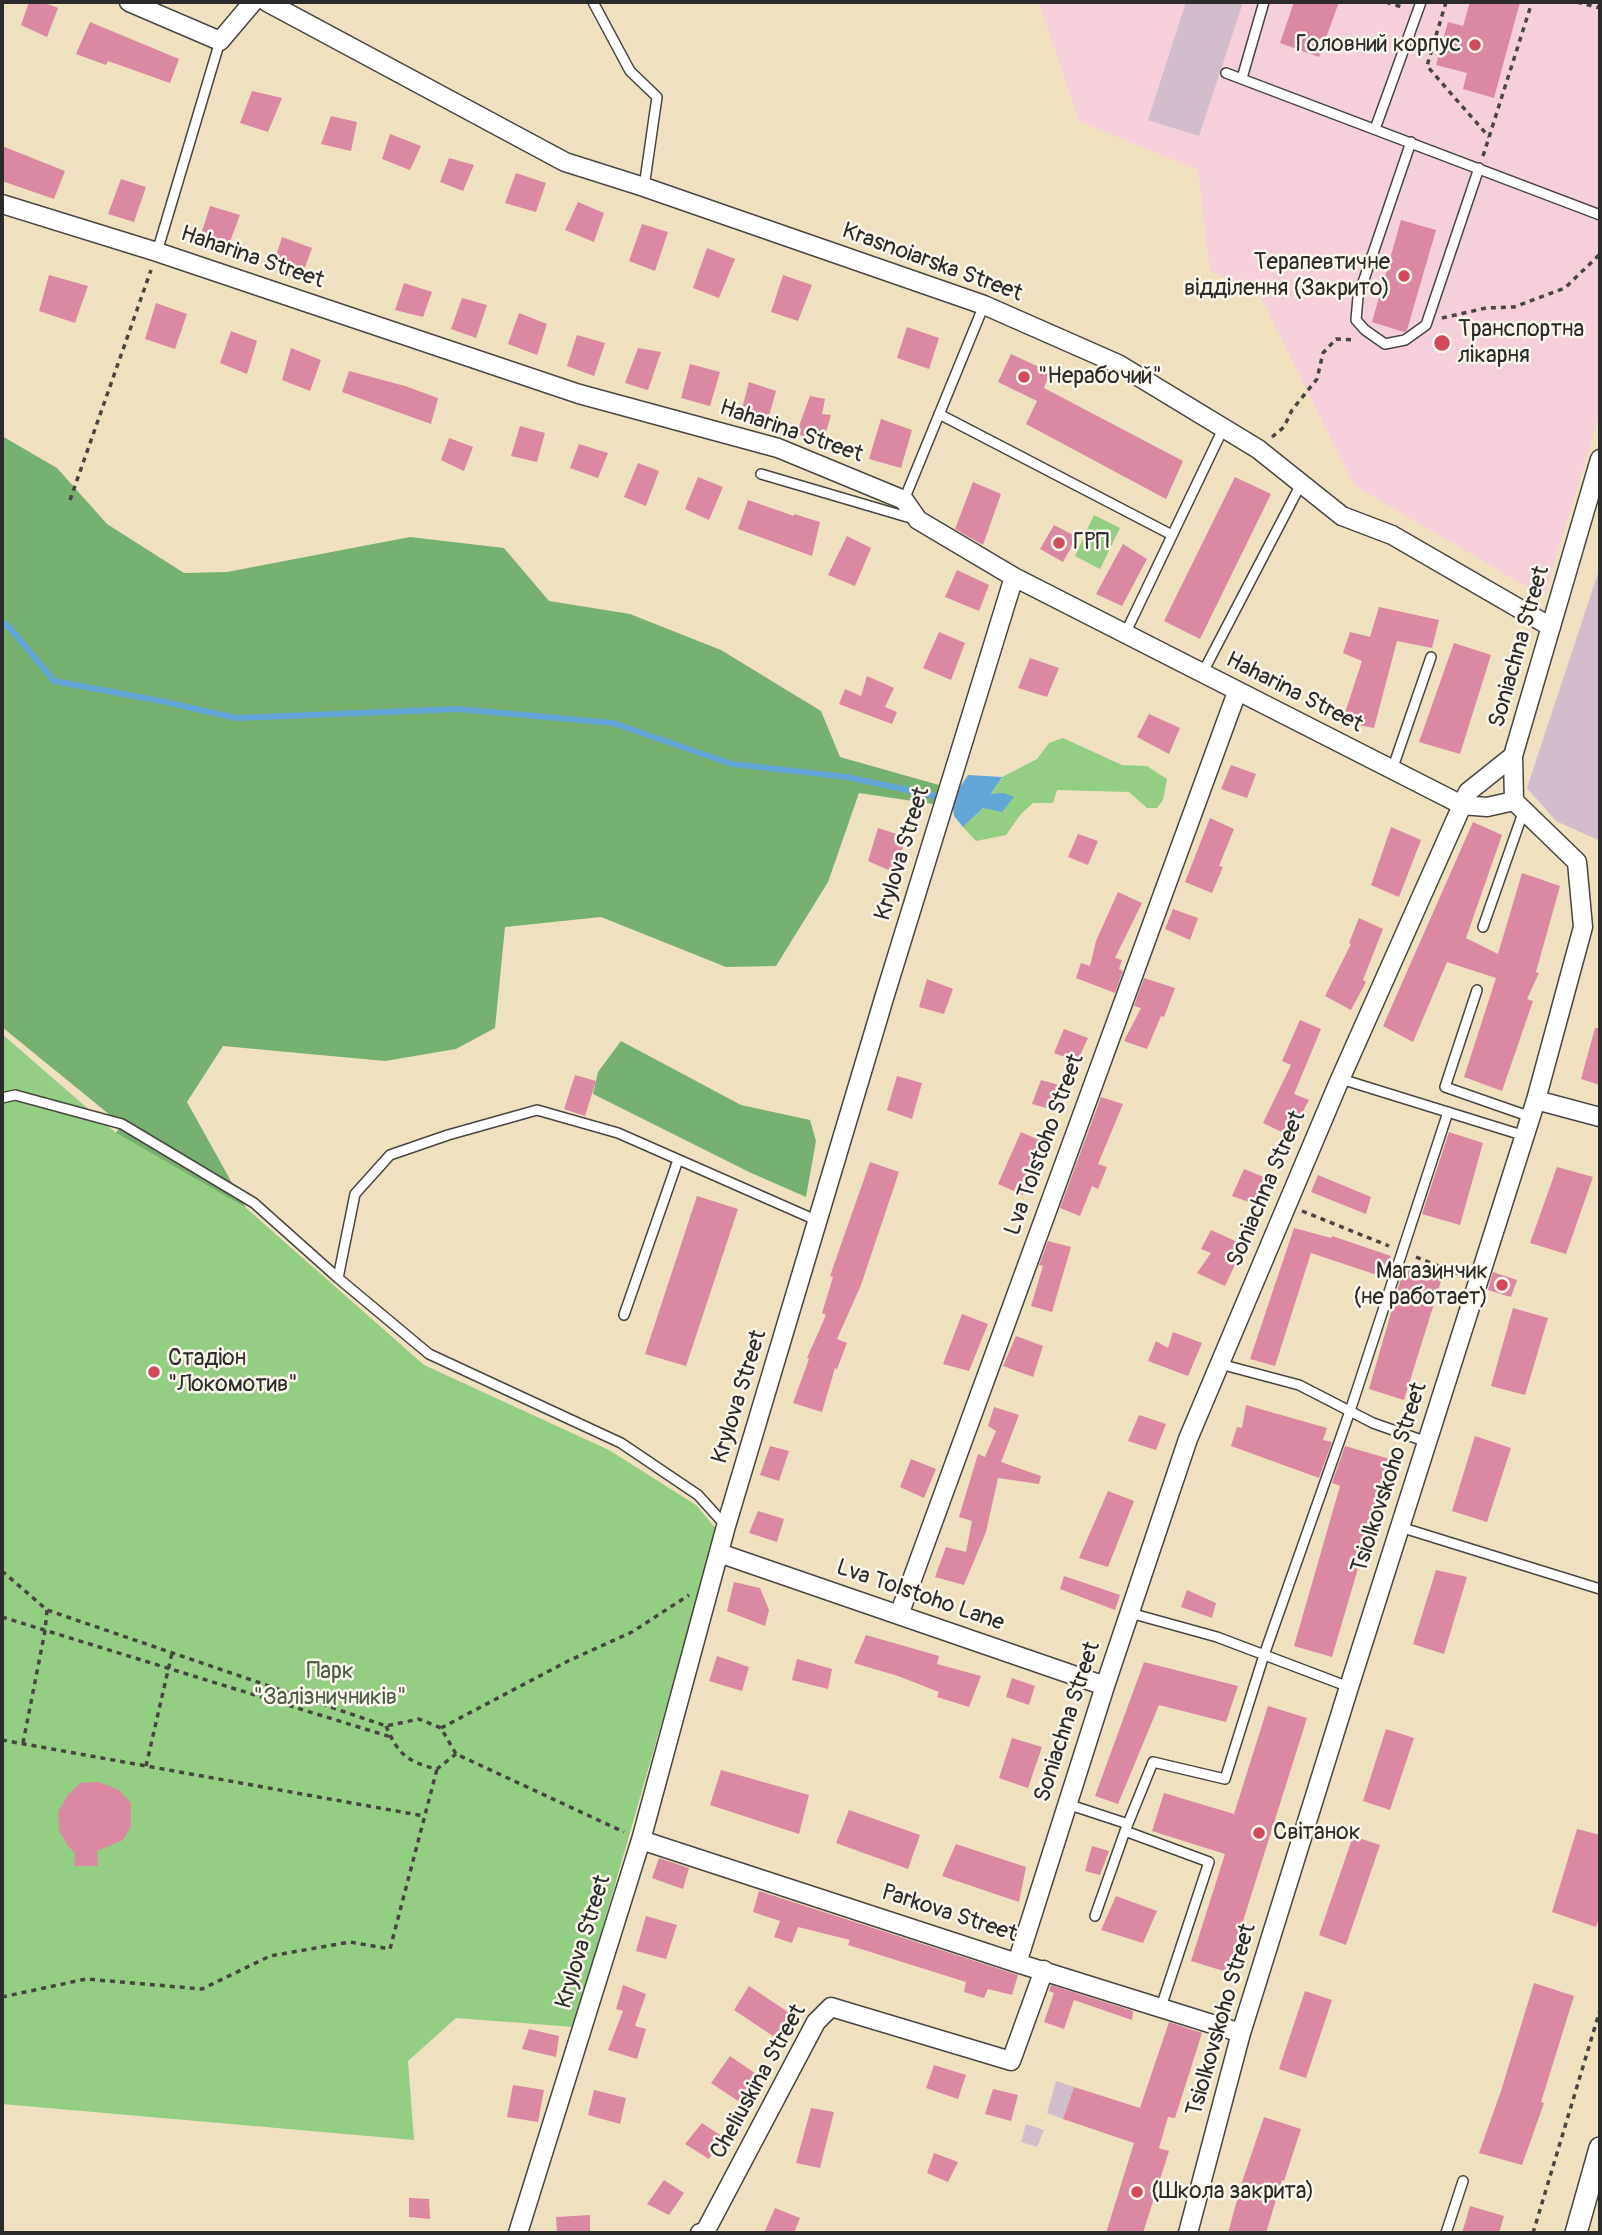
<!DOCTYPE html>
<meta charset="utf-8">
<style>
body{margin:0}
#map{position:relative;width:1602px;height:2235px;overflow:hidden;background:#efe0c0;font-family:Pangolin,sans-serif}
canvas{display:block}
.frame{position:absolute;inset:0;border:4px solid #2b2b2b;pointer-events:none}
</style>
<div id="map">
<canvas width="1602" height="2235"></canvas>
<div class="frame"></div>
</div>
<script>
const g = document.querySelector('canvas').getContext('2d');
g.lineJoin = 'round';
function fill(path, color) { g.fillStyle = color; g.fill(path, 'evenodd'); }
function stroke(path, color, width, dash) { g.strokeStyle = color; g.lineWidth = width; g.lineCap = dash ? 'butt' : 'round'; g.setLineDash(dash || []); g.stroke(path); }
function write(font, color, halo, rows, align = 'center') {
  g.font = font + ' Pangolin,sans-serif'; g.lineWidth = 5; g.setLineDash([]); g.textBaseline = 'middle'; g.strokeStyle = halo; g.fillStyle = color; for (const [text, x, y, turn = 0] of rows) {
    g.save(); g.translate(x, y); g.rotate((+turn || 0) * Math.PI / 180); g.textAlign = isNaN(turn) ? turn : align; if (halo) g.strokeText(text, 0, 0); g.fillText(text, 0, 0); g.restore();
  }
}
const built = new Path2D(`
 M1039,2H1600V413L1544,597L1354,485L1261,297L1210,270L1198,170L1079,121Z`);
const industrial = new Path2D(`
 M1186,2H1243L1199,136L1148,120Z
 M1600,567V841L1556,821L1527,788Z
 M1056,2081L1074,2087L1063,2119L1047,2113Z
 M1026,2124L1044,2130L1037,2147L1021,2142Z`);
const green = new Path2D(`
 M1094,515L1120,528L1100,569L1075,556Z
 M1063,738L1122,765L1147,766L1167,779L1163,800L1157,808H1147L1129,792L1057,790L1053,803H1033L1021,814L1006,835L976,841L963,827L983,808L1002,777L1037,759L1049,743Z
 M2,1034L116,1133L246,1208L424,1365L609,1450L696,1505L717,1530L574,2027L456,2018L408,2061L414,2140L2,2104Z`);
const forest = new Path2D(`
 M2,436L57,468L107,524L184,573L227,572L410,537L504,548L549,601L630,614L721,650L821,711L840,757L939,785L933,804L859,793L828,882L776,966L726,967L601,917L505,927L495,1028L456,1049L385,1061L223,1046L187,1102L246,1208L116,1133L121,1124L2,1027Z
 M621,1041L741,1105L810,1120L816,1141L806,1197L749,1172L593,1094L598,1072Z`);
const water = new Path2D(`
 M968,775L1002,777L991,794L1003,793L1014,797L1002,812L983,808L963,827L954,816L952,799Z`);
const stream = new Path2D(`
 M2,622L10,628L54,681L161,701L236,718L458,709L613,723L732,764L847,777L935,796`);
const building = new Path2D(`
 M29,2H42L58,8L47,37L21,25Z
 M1294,2H1339L1319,57L1280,43Z
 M1470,2H1520L1494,98L1463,89L1467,73L1436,65L1448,22L1463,26Z
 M90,22L179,59L170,83L108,61L106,65L76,54Z
 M252,91L282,98L268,132L240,123Z
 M331,116L357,122L351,151L321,144Z
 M390,134L421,146L410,170L382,159Z
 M2,146L65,171L54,199L2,181Z
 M449,158L474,165L463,191L440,182Z
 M516,173L546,183L536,212L505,203Z
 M121,179L146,187L134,222L108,214Z
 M578,202L604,213L594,242L565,230Z
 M210,206L240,215L225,255L197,247Z
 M1401,220L1436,230L1407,330L1404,332L1372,322Z
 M642,224L668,232L655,271L629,261Z
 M282,237L312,248L300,281L272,269Z
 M707,248L735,259L719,298L693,288Z
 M49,275L88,286L75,323L39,311Z
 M783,275L812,285L798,321L771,312Z
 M404,283L432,292L423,317L395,310Z
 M462,298L487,305L476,338L451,329Z
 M156,303L187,314L175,349L145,339Z
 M519,313L547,324L537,355L508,344Z
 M907,327L939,338L929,369L897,358Z
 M231,331L257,341L247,374L220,363Z
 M577,335L605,343L594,376L567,366Z
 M291,348L321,360L310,391L282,380Z
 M638,348L661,352L648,390L625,383Z
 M1011,354L1050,372L1044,388L1183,461L1166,499L1026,424L1037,401L998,382Z
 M690,364L720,372L710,406L681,398Z
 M349,371L405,386L438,398L431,424L342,392Z
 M749,382L776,391L767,423L740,416Z
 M810,396L825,399L822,414L831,415L823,442L796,434Z
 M881,419L912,430L901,468L869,459Z
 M520,426L545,433L537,462L511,456Z
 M449,438L473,447L464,471L441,460Z
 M579,444L608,453L598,478L570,468Z
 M638,463L659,471L646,506L624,497Z
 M698,477L723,487L709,520L685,509Z
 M1235,477L1271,494L1200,639L1164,621Z
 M973,482L1001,494L983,545L955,529Z
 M748,500L794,516V514L820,522L812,556L738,529Z
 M1054,525L1077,537L1063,562L1040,549Z
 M847,536L871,548L855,586L828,575Z
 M1123,544L1147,559L1122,606L1096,594Z
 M957,570L989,585L979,611L945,597Z
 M1379,607L1439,620L1432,648L1397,641L1374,728L1342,722L1362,661L1343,653L1350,632L1370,637Z
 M939,632L965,643L951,680L923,668Z
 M1454,643L1491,655L1460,754L1419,742Z
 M1030,658L1059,668L1047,697L1018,688Z
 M867,676L894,688L885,707L897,712L892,724L839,704L845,689L861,696Z
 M1149,714L1180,728L1169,754L1137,737Z
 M1231,765L1256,774L1247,798L1221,789Z
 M1210,818L1234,829L1219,866L1223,867L1212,893L1185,882Z
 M1473,822L1502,835L1466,938L1498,954L1522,873L1560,886L1536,972L1539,973L1527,999L1533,1001L1502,1091L1464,1077L1496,978L1447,962L1413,1042L1383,1026Z
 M1391,827L1421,840L1399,897L1371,885Z
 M878,828L906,837L895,873L868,861Z
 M1078,834L1098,841L1088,865L1068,857Z
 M1118,892L1142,903L1115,958L1122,960L1119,969L1123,971L1115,993L1076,978L1081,963L1090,966L1096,941Z
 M1173,909L1198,918L1190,940L1165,929Z
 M1359,918L1383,929L1363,980L1366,982L1351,1010L1325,996L1351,944L1349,943Z
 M1144,978L1175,988L1164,1017L1161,1016L1147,1049L1124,1041L1141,1008L1134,1006Z
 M927,979L953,989L944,1014L919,1007Z
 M1300,1020L1321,1029L1294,1094L1309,1100L1290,1136L1263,1123L1291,1065L1282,1061Z
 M1595,1028H1600V1085L1581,1079Z
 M1064,1029L1088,1038L1077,1062L1054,1053Z
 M575,1075L596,1081L585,1116L564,1109Z
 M897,1076L922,1083L912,1119L887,1110Z
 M1041,1080L1066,1087L1057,1111L1032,1104Z
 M1101,1097L1123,1104L1098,1164L1107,1167L1098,1189L1092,1186L1080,1216L1060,1208Z
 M1021,1132L1046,1143L1023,1195L998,1184Z
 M1449,1132L1483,1143L1460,1225L1422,1214Z
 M870,1162L899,1172L861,1285L837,1339L847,1343L837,1369L835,1368L822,1412L793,1403L809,1359L807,1358L826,1315L822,1313L833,1277L830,1276Z
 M1557,1167L1593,1177L1566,1254L1530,1243Z
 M1244,1169L1271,1180L1260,1206L1232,1196Z
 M1318,1175L1371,1197L1366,1214L1311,1192Z
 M697,1196L738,1209L686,1366L645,1354Z
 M1294,1228L1331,1238L1332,1236L1391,1256L1387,1263L1391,1264L1386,1278L1311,1253L1275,1366L1250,1359Z
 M1211,1230L1244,1245L1225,1286L1197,1273L1211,1253L1201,1249Z
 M1048,1241L1071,1247L1052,1312L1031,1306L1043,1266L1039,1265Z
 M1404,1268L1442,1278L1404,1400L1369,1389Z
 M1493,1272L1517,1280L1511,1297L1488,1290Z
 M1513,1308L1548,1318L1525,1395L1491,1386Z
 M962,1314L988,1324L969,1371L943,1364Z
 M1173,1332L1202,1343L1188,1376L1148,1361L1156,1341L1168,1348Z
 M1016,1336L1043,1346L1033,1377L1003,1366Z
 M1246,1405L1327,1428L1323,1440L1332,1442L1319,1478L1231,1446L1237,1427L1242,1428Z
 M994,1407L1019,1415L1001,1462L1041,1476L1039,1484L998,1478L986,1532L964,1585L935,1577L946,1547L966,1552L972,1521L959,1517L978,1454L985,1457L996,1431L988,1426Z
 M1139,1415L1166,1424L1156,1450L1128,1441Z
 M1475,1436L1511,1448L1487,1522L1452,1511Z
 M770,1446L789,1451L779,1481L760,1475Z
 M1345,1446L1390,1459L1332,1657L1294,1646L1340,1486L1332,1483Z
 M911,1459L936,1469L924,1498L900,1487Z
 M1108,1491L1134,1501L1108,1567L1079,1558Z
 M758,1511L784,1519L777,1542L749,1533Z
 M1436,1570L1467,1577L1444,1654L1413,1644Z
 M1064,1576L1120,1595L1115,1610L1060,1589Z
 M734,1582L760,1588L769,1610L765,1626L727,1611Z
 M1187,1590L1216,1603L1212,1618L1181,1607Z
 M866,1635L939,1656L937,1664L981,1676L969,1707L937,1697L939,1692L898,1676L854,1663Z
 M717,1656L749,1667L742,1691L709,1681Z
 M797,1659L832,1669L828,1689L792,1680Z
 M1144,1662L1238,1686L1226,1722L1159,1705L1118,1804L1095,1796Z
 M1012,1678L1035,1686L1029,1705L1006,1697Z
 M1268,1706L1307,1718L1227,1972L1191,1961L1225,1854L1152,1831L1164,1793L1234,1814Z
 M1386,1729L1414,1738L1390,1810L1363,1801Z
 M1012,1738L1042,1747L1028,1788L999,1778Z
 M721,1770L809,1795L799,1834L710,1805Z
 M99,1782L119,1790L131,1803V1826L123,1840L97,1851L98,1866H74L75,1853L68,1846L59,1830L58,1812L67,1796L80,1783Z
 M849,1810L920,1835L908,1869L836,1843Z
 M1577,1829L1600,1835V1914L1596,1927L1552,1912Z
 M1353,1836L1380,1845L1346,1945L1319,1935Z
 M956,1844L1026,1867L1019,1902L942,1876Z
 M1092,1846L1109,1851L1100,1875L1085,1871Z
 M659,1858L689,1868L683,1889L652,1878Z
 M759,1891L1018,1975L1012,1995L988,1989L984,1998L964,1992L966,1982L848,1945L850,1940L798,1927L792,1943L774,1937L780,1921L753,1912Z
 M1116,1896L1157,1911L1143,1943L1101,1930Z
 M646,1916L677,1925L666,1959L636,1951Z
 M1534,1983L1574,1996L1541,2102L1544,2103L1522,2165L1479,2153L1501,2091Z
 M623,1985L646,1994L635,2026L646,2029L637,2059L608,2050L623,2011L616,2009Z
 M1051,1985L1133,2011L1132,2020L1074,2000L1064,2029L1044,2022L1054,1993L1049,1991Z
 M749,1986L800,2020L785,2044L734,2010Z
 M1305,1991L1332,2000L1306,2078L1279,2069Z
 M1169,2022L1202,2033L1175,2118L1168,2117L1159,2148L1169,2151L1143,2233H1106L1134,2143L1063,2119L1074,2087L1140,2108Z
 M529,2029L559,2036L556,2057L522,2049Z
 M730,2056L762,2078L744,2105L711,2083Z
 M934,2065L966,2075L958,2099L926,2088Z
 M513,2085L544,2090L538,2122L507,2117Z
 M993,2089L1018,2095L1011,2121L985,2114Z
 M594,2090L626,2098L620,2124L588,2115Z
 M811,2108L834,2112L820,2168L796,2163Z
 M1264,2117L1301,2129L1284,2181L1282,2180L1266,2233H1228L1242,2182Z
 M702,2123L723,2137L709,2159L685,2144Z
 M934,2153L958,2162L948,2182L927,2173Z
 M664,2180L684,2193L669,2215L647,2204Z
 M409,2198L429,2199L430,2219L409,2217Z
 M1470,2206L1504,2216L1499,2233H1462Z
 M775,2208L800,2218L794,2233H764Z
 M590,2215V2233H557L556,2217Z`);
const path = new Path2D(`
 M1386,2L1405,8
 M1446,2L1427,66L1489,137
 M1577,2L1600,8
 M1483,156L1532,2
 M1442,318L1486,308L1514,307L1565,288L1600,254
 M1272,437L1284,427L1292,410L1317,379L1323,353L1336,339L1356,340
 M70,500L151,270
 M1302,1211L1389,1246
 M1416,1257L1461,1275
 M2,1571L47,1610L386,1726L419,1719L441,1728L456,1754L624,1832
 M2,1617L391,1737
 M386,1726C398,1754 407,1762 437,1769L456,1754
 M441,1728L568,1661L632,1632L689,1595
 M2,1740L424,1816
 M23,1743L45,1631L47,1610
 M146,1766L172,1653
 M2,1997L86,1979L202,1989L270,1956L350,1942L390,1949L437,1769
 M1533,2233L1600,2010`);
const service = new Path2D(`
 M593,2L630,71L657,97L644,187
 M1226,73L1600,215
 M1242,78L1264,2
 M1375,129L1421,2
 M1411,142L1358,297L1356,320L1365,330L1385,344L1405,340L1426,325L1479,168
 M157,252L220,41
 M939,414L1172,535
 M761,474L914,519
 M904,500L984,305
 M1125,634L1223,429
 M1202,674L1301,484
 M1392,770L1431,657
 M1483,927L1524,810
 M1477,990L1445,1087L1531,1117
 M1341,1079L1525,1136
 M2,1098L15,1095L122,1124L254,1203L338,1278L429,1354L621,1443L698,1495L726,1526
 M338,1278L355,1194L390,1155L448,1135L537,1110L618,1133L818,1221
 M624,1315L678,1160
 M1220,1364L1299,1385L1373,1423L1427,1442
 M1400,1527L1600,1589
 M1130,1613L1217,1637L1349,1687
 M1067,1804L1128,1824
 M1125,1831L1153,1762L1225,1779L1264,1655L1350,1411L1448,1112
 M1095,1916L1125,1831L1209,1862L1161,2007
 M1446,2233L1463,2181`);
const minor = new Path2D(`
 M129,2L220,41L253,2
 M267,2L565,162L644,187L984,305L1118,364L1258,449L1342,516L1392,535L1551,627
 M2,204L157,252L579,394L778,448L904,500L918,520L1014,577L1462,805L1487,807L1514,801
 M1536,1100L1600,1117
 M719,1553L1105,1686
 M899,1615L1237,692
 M641,1840L1017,1963L1241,2033
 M1017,1963L1105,1686L1188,1439L1338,1084L1468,792L1513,756L1600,459
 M518,2233L641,1840L726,1526L885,995L1014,577
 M700,2233L705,2232L816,2022L831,2007L1011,2061L1044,1970
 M1188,2233L1241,2033L1349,1687L1536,1100L1583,927L1577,862L1514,801L1513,756`);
const tertiary = new Path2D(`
 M1576,2233L1600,2148`);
const markers = [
 [1475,45,7,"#d1495b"],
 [1404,276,7,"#d1495b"],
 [1442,343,9,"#d1495b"],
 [1024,377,7,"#d1495b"],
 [1059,543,7,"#d1495b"],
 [1502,1285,7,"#d1495b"],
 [154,1372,7,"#d1495b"],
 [1259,1833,7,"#d1495b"],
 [1137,2192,7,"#d1495b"]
];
const poiNames = [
 ["Головний корпус",1461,45,"right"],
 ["Терапевтичне",1390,263,"right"],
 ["відділення (Закрито)",1390,289,"right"],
 ["Транспортна",1458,330],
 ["лікарня",1458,356],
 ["\"Нерабочий\"",1038,377],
 ["ГРП",1073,543],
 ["Магазинчик",1488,1272,"right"],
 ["(не работает)",1488,1298,"right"],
 ["Стадіон",168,1359],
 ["\"Локомотив\"",168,1385],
 ["Світанок",1273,1833],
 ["(Школа закрита)",1151,2192]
];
const streetNames = [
 ["Haharina Street",252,258,19],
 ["Krasnoiarska Street",932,263,20],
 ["Haharina Street",791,432,19],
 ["Soniachna Street",1520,647,-74],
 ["Haharina Street",1294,693,27],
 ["Krylova Street",903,854,-73],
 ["Lva Tolstoho Street",1045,1145,-70],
 ["Soniachna Street",1267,1189,-67],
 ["Krylova Street",740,1397,-73],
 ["Tsiolkovskoho Street",1390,1478,-72],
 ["Lva Tolstoho Lane",920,1596,19],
 ["Soniachna Street",1068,1722,-72],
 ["Parkova Street",949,1914,18],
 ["Krylova Street",584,1942,-73],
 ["Tsiolkovskoho Street",1222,2020,-74],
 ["Cheliuskina Street",759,2082,-61]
];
const parkNames = [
 ["Парк",330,1672],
 ["\"Залізничників\"",330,1698]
];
fill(built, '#f5cfda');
fill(industrial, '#d1bdcb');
fill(green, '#94ce82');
fill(forest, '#77b170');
fill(water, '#63a6d8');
stroke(stream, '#63a6d8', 6);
fill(building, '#db88a3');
stroke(service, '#484641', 12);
stroke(minor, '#484641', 21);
stroke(tertiary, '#484641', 24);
stroke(path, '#484641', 3.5, [5, 5]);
stroke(service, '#fff', 9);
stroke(minor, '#fff', 18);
stroke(tertiary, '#fff', 21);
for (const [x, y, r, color] of markers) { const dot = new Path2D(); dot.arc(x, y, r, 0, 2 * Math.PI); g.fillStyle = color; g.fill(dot); stroke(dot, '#fbf7ec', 2.5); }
write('23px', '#2b2b2b', '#fbf7ec', poiNames, 'left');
write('23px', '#2b2b2b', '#fbf7ec', streetNames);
write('23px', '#4a5c45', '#fbf7ec', parkNames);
</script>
